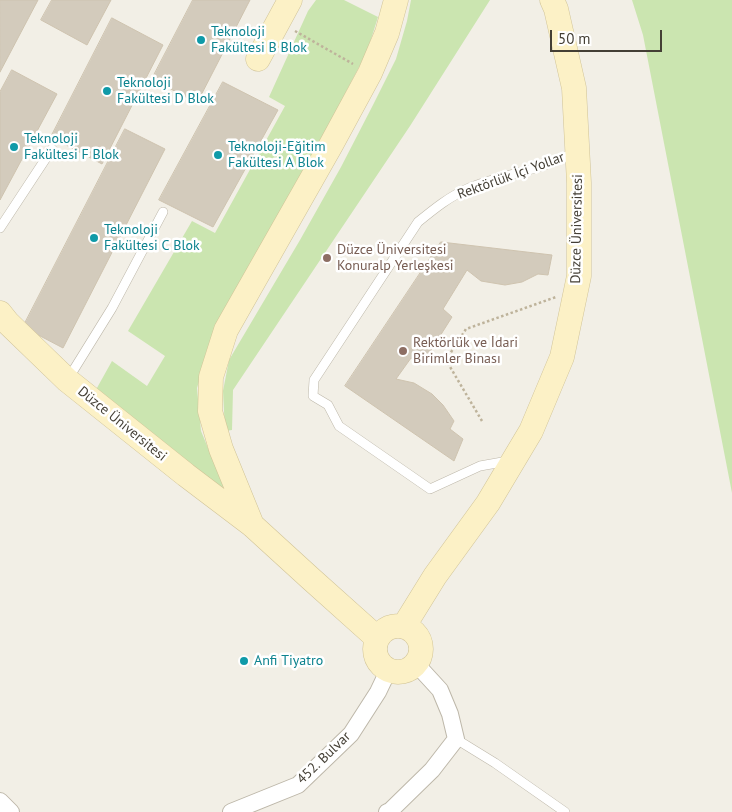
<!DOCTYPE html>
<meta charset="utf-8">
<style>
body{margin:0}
#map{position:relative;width:732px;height:812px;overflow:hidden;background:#f2efe6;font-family:"PT Sans",sans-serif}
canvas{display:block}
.scale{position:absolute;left:550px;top:30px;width:112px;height:22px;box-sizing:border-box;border:2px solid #443f35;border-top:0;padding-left:6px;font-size:15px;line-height:18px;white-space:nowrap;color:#443f35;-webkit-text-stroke:4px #fff;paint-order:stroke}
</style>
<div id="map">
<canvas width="732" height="812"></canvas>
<div class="scale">50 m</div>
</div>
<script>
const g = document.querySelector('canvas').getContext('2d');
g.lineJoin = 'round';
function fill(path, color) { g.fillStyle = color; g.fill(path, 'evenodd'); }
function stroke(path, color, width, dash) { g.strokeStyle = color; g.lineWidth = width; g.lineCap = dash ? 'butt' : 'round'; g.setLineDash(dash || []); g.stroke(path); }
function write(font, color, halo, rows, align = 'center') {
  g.font = font + ' "PT Sans",sans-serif'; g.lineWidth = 5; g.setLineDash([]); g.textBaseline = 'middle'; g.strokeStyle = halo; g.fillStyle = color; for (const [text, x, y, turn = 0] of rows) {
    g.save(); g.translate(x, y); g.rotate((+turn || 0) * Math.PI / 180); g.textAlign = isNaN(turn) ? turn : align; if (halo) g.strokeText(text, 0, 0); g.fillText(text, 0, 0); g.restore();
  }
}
const green = new Path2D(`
 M316,0H344L378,17L367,52L347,90L311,163L214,333L197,388L201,431L229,499L93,395L112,361L147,386L165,356L128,331L192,221L215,233L285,106L269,97L308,11Z
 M411,0H490L410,126L233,390L232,430L225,431L223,391L229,360L300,240L341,167L373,105L396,59L407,21Z
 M632,0H732V493L643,35Z`);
const building = new Path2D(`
 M0,0H38L0,72Z
 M52,0H111L87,45L41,20Z
 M193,0H250L197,103L152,79Z
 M112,18L163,45L102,164L51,137Z
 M12,70L57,94L0,200V92Z
 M223,82L278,110L213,227L159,200Z
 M125,129L165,149L63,348L23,327Z
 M441,242L552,255L548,275L538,274L522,282L505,285L481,281L467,270L443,309L452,317L423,363L411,358L396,379L414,383L432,394L443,405L454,421L450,429L463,439L454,461L345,386Z`);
const path = new Path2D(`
 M295,31L353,64
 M482,421L446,360L466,329L556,297`);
const lane = new Path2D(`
 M0,228L52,149
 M68,379L112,308L163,212
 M508,461L480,466L430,489L339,426L328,405L313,396L314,380L418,222C434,209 450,196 469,188C504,174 543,170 575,152
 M456,739L495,763L565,812`);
const street = new Path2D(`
 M0,801L11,812
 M231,812L298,785L351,734L378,692L388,671
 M387,812L390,811L432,770L456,739L450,714L440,690L418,666L416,665`);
const secondary = new Path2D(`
 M258,59L290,0
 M0,313L8,323L67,380L186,475L252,525L310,578L377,638
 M252,525L221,449L210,411L211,377L226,330L331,145L370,73L387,33L396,0
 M375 649a23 23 0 1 1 46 0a23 23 0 1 1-46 0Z
 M404,626L435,576L488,503L531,431L562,357L579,276V183L574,88L556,9L552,0`);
const markers = [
 [201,40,5,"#0f9aa8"],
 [107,91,5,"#0f9aa8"],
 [14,147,5,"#0f9aa8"],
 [218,155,5,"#0f9aa8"],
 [94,238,5,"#0f9aa8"],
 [327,258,5,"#8d6e63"],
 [403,351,5,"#8d6e63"],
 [244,661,5,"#0f9aa8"]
];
const cultureNames = [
 ["Teknoloji",211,32],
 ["Fakültesi B Blok",211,48],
 ["Teknoloji",117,83],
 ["Fakültesi D Blok",117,99],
 ["Teknoloji",24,139],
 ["Fakültesi F Blok",24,155],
 ["Teknoloji-Eğitim",228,147],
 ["Fakültesi A Blok",228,163],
 ["Teknoloji",104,230],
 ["Fakültesi C Blok",104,246],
 ["Anfi Tiyatro",254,661]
];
const streetNames = [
 ["Rektörlük İçi Yollar",511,176,-20],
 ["Düzce Üniversitesi",577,229,-89],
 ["Düzce Üniversitesi",122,424,39],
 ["452. Bulvar",324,758,-44]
];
const educationNames = [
 ["Düzce Üniversitesi",337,250],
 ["Konuralp Yerleşkesi",337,266],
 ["Rektörlük ve İdari",413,343],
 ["Birimler Binası",413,359]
];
fill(green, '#cbe5b0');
fill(building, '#d3cbbc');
stroke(building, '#cec3af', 1);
stroke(lane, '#bdb7a9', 10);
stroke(street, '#bdb7a9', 18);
stroke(secondary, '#d0c397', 25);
stroke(path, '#beb39b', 2.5, [2.5, 2.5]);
stroke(lane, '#fff', 9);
stroke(street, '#fff', 16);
stroke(secondary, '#fcf1c6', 24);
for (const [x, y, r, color] of markers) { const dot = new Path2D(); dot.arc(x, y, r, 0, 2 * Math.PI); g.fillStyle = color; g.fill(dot); stroke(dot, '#fff', 2); }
write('14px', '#0d838f', '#fff', cultureNames, 'left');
write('14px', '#443f35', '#fff', streetNames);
write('14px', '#785e54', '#fff', educationNames, 'left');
</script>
